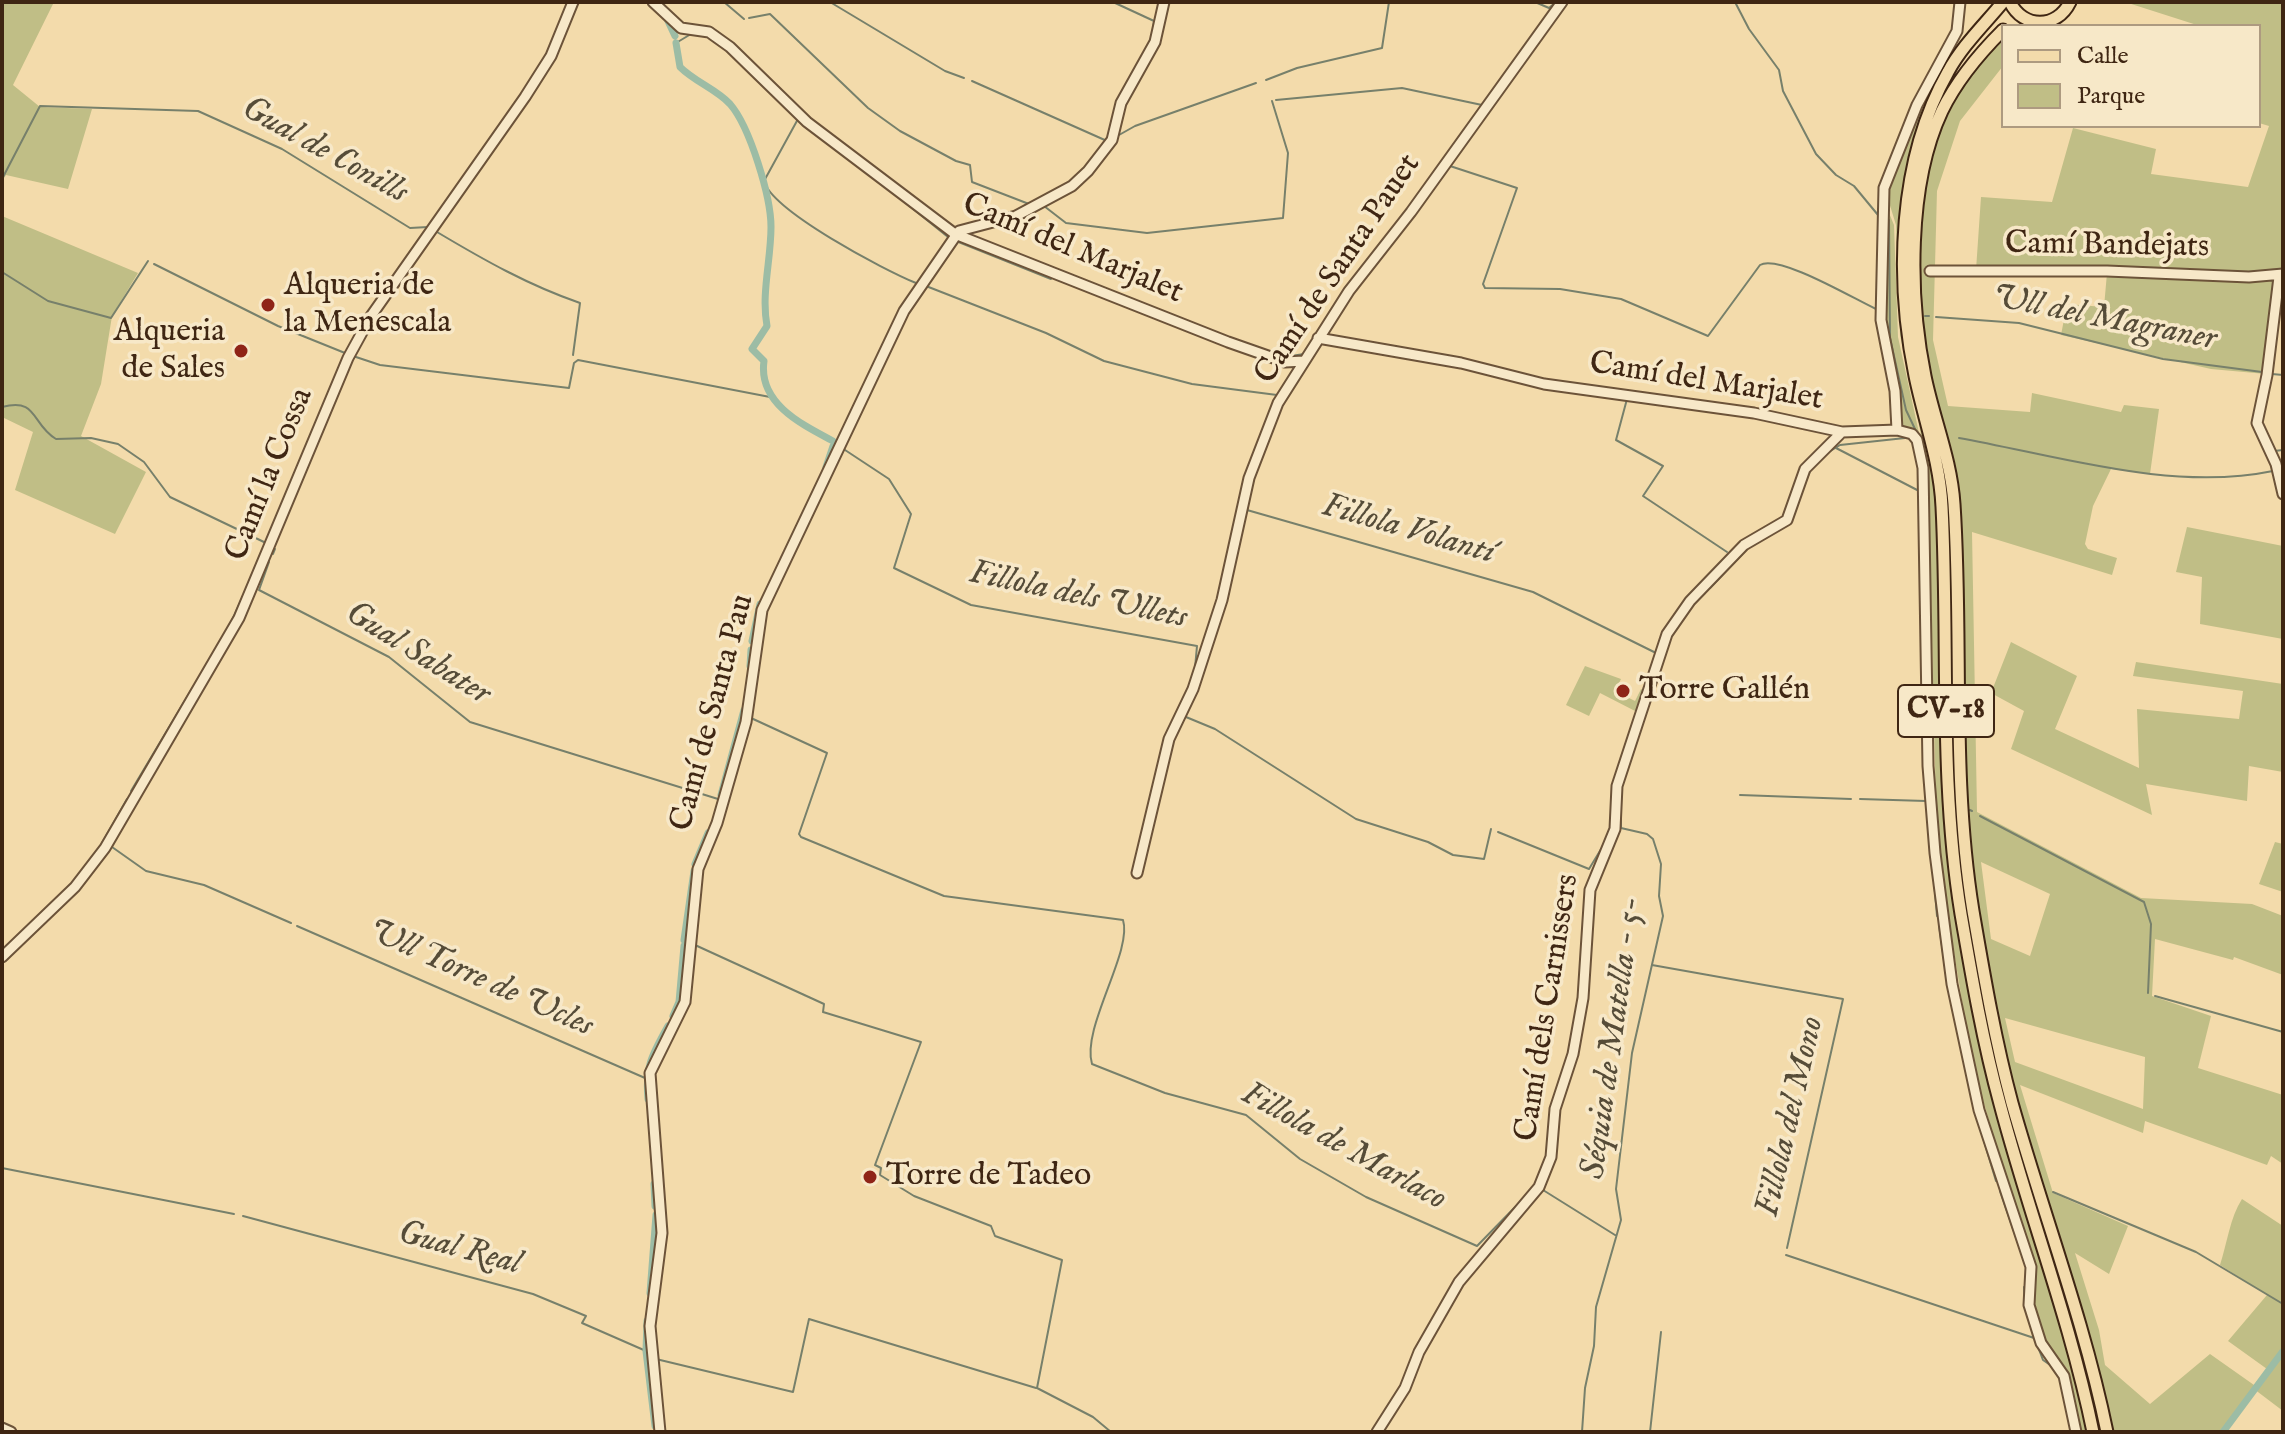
<!DOCTYPE html>
<meta charset="utf-8">
<style>
body{margin:0}
#map{position:relative;width:2285px;height:1434px;overflow:hidden;background:#f3dbab;font-family:"IM FELL English",serif}
canvas{display:block}
.frame{position:absolute;inset:0;border:4px solid #3f2613;pointer-events:none}
.legend{position:absolute;left:2001px;top:24px;width:260px;height:104px;box-sizing:border-box;background:#f7e8c8;border:2px solid #ad9a80;margin:0;padding:10px 14px;list-style:none;font-size:24px;color:#3f2613}
.legend li{display:flex;align-items:center;gap:16px;height:40px}
.legend b{width:40px;border:2px solid #ad9a80}
</style>
<div id="map">
<canvas width="2285" height="1434"></canvas>
<div class="frame"></div>
<ul class="legend">
<li><b style="height:10px;background:#f3dbab"></b>Calle</li>
<li><b style="height:22px;background:#c0be86"></b>Parque</li>
</ul>
</div>
<script>
const g = document.querySelector('canvas').getContext('2d');
g.lineJoin = 'round';
function fill(path, color) { g.fillStyle = color; g.fill(path, 'evenodd'); }
function stroke(path, color, width, dash) { g.strokeStyle = color; g.lineWidth = width; g.lineCap = dash ? 'butt' : 'round'; g.setLineDash(dash || []); g.stroke(path); }
function write(font, color, halo, rows, align = 'center') {
  g.font = font + ' "IM FELL English",serif'; g.lineWidth = 7; g.setLineDash([]); g.textBaseline = 'middle'; g.strokeStyle = halo; g.fillStyle = color; for (const [text, x, y, turn = 0] of rows) {
    g.save(); g.translate(x, y); g.rotate((+turn || 0) * Math.PI / 180); g.textAlign = isNaN(turn) ? turn : align; if (halo) g.strokeText(text, 0, 0); g.fillText(text, 0, 0); g.restore();
  }
}
const green = new Path2D(`
 M2,2H54L13,85L40,107L92,109L68,189L6,175L2,181Z
 M2125,2H2283V271L2266,374L2211,369L2061,335L2067,304L2104,307L2107,273L1976,270L1981,197L2052,202L2073,128L2156,149L2151,174L2248,187L2269,126L2259,123V26H2200Z
 M2003,36V66L1960,121L1937,191L1933,340L1948,406L2030,412L2032,393L2121,412L2124,405L2159,409L2150,474L2111,469L2093,506L2085,544L2088,549L2117,558L2112,575L1972,532L1977,812L2141,898L2252,904L2283,916V975L2234,957L2233,960L2155,939L2152,996L2211,1016L2198,1068L2283,1095V1164L2271,1156L2267,1165L2145,1121L2143,1133L2020,1085L2053,1193L2128,1226L2109,1274L2075,1253L2099,1330L2105,1365L2150,1404L2210,1354L2254,1385L2267,1369L2228,1341L2267,1295L2220,1265C2227,1244 2230,1217 2242,1199L2283,1226V1411L2254,1389L2224,1432H2113C2092,1325 2052,1223 2022,1119C2007,1068 1997,1016 1987,964C1957,808 1969,652 1958,495C1955,443 1932,397 1925,346C1909,241 1920,112 2003,36ZM1981,862L2050,894L2030,956L1991,939ZM2005,1018L2145,1057L2143,1109L2015,1062Z
 M1923,107L1905,201L1935,480L1957,912L2089,1432H2081L2067,1369L2044,1340L2034,1305L2036,1269L2009,1190L1972,1062L1943,885L1936,808L1928,468L1900,335L1896,225L1888,199L1891,181Z
 M1887,208L1894,225L1898,337L1919,433L1902,430L1900,398L1885,315Z
 M2,216L138,273L112,316L101,384L81,436L146,472L115,534L15,490L33,432L2,417Z
 M2187,527L2283,546V639L2200,624L2202,577L2176,572Z
 M2011,642L2077,676L2055,729L2139,768L2137,709L2239,719L2243,691L2133,676L2136,662L2283,684V772L2249,766L2247,801L2146,784L2152,815L2011,749L2024,711L1991,693Z
 M1585,666L1621,679L1615,691L1635,701L1641,689L1645,691L1637,712L1600,693L1589,716L1566,705Z
 M2275,842L2283,844V892L2259,884Z`);
const stream = new Path2D(`
 M724,2L744,19
 M830,2L945,71L964,78
 M1113,2L1154,21L1153,29
 M1535,2L1549,8L1556,2
 M1735,2L1749,29L1779,70L1783,91L1816,154L1836,175L1854,186L1878,215
 M749,18L770,14L868,108L900,131L956,161L970,165L972,182L1029,204
 M676,43L691,34
 M724,48L734,57
 M1266,80L1297,68L1382,48L1389,2
 M972,81L1107,141
 M1276,100L1402,88L1482,105
 M1114,111L1126,85
 M798,119L764,181C772,211 884,270 916,283
 M1119,135L1135,126L1256,83
 M1450,166L1517,188L1483,284L1485,288L1560,289L1621,299L1708,336L1760,265C1779,254 1854,299 1876,309
 M2,179L40,106L198,111L282,149L410,228L428,227
 M897,196L948,237
 M1044,206L1066,223L1147,233L1283,218L1288,153L1272,101
 M1886,218L1889,220L1890,338L1906,410L1915,429
 M437,232C484,260 528,285 580,303L573,355
 M956,241L1051,279
 M154,264L278,326L345,353
 M2,272L48,301L111,318L148,261
 M926,286L1046,333L1104,361L1192,384L1277,395
 M1925,316H1929
 M1936,317L2019,323L2163,359L2262,372
 M353,356L380,365L569,388L574,363L578,360L770,397
 M1285,357L1304,354
 M2272,374L2283,375
 M1627,399L1616,440L1663,466L1643,496L1727,552
 M2,407C38,397 31,424 56,439L91,438L118,444L144,462L170,497L266,543
 M1959,438C2059,456 2172,492 2273,471
 M842,448L889,479L911,514L894,568L971,605L1197,646L1195,668
 M1836,448L1921,492
 M2274,451L2283,450
 M1824,455L1840,445L1905,438
 M1803,488L1810,471
 M1247,510L1533,592L1656,653
 M1757,543L1789,523
 M273,554L275,549
 M269,562L259,590L389,657L470,722L718,799
 M1710,588L1748,548
 M1691,607L1705,593
 M229,627L243,596
 M1186,717L1215,729L1356,819L1428,842L1453,855L1484,859L1491,829
 M751,718L827,753L799,834L801,837L944,896L1123,920C1133,951 1081,1028 1092,1064L1165,1093L1246,1115L1300,1159L1366,1197L1477,1246L1522,1200
 M131,791L193,687
 M1740,795L1851,799
 M1860,799L1926,801
 M1970,810L1972,811
 M1980,816L2144,902L2151,924L2148,993
 M1498,832L1589,869L1603,846
 M102,843L127,799
 M112,847L146,871L204,885L291,923
 M1933,869L1937,916
 M1939,925L1946,974
 M297,926L645,1078
 M684,939L685,940
 M695,945L824,1004L823,1012L921,1042L875,1165L881,1168L880,1175L914,1196L991,1226L995,1236L1062,1260L1037,1388L1093,1417L1111,1432
 M1652,965L1843,999L1787,1248
 M1948,988L1951,1001
 M2155,996L2283,1032
 M1956,1023L1973,1103
 M1978,1121L1996,1181
 M2,1168L234,1214
 M1543,1190L1615,1235
 M2000,1191L2024,1261
 M2053,1192L2196,1252L2283,1304
 M243,1216L533,1294L586,1316L582,1323L646,1351
 M1786,1255L2034,1338
 M2024,1287L2025,1303
 M2038,1347L2043,1360L2053,1367
 M646,1358H647
 M656,1359L793,1392L809,1319L1036,1388
 M1582,1432L1585,1388L1594,1346L1596,1307L1621,1220L1616,1189L1632,1053L1663,916L1659,896L1661,864L1653,839L1647,834L1621,828V802
 M1650,1432L1661,1332`);
const canal = new Path2D(`
 M668,21L675,36
 M676,43L680,67C695,82 716,89 730,104C750,127 771,197 771,227C771,260 761,294 767,326L752,349L764,361C758,403 801,424 833,441
 M826,467L833,446
 M752,641L760,604
 M750,666L751,650
 M721,795L744,710
 M695,864L708,833
 M684,940L694,871
 M673,1016L679,1002L684,946
 M648,1099C645,1066 652,1055 668,1026
 M654,1184L655,1206
 M650,1293L656,1215
 M647,1321L646,1351L655,1426
 M2223,1432L2283,1351`);
const minor = new Path2D(`
 M653,2L681,28L709,32L730,47L807,122L955,234L1228,342L1285,362L1304,361
 M1930,271H2107L2249,277L2283,274
 M2279,277L2267,375L2257,423L2276,464L2283,494
 M1318,338L1461,363L1544,384L1754,413L1842,432L1897,430L1912,434L1917,440L1923,468L1928,766L1935,853L1952,984L1979,1110L2031,1267L2029,1305L2041,1343L2064,1376L2076,1432
 M1897,430L1895,391L1881,320L1884,188L1917,105L1957,31L1960,2
 M1137,873L1169,739L1193,689L1222,600L1249,478L1278,403L1349,291L1411,212L1562,2
 M2,957L75,887L105,848L239,618L348,358L371,316L525,97L551,56L573,2
 M2,1428L11,1432
 M660,1432L650,1326L662,1233L650,1073L685,1002L698,869L717,823L746,722L762,610L904,311L959,231L1016,216L1072,186L1088,171L1112,140L1121,103L1155,42L1164,2
 M1377,1432L1405,1388L1419,1352L1459,1282L1539,1187L1551,1157L1555,1109L1573,1054L1583,998L1590,890L1615,829L1617,786L1667,634L1690,601L1744,545L1787,520L1805,469L1842,432`);
const major = new Path2D(`
 M2003,2C1984,25 1962,46 1948,72C1898,160 1895,279 1915,376C1924,420 1940,461 1942,507C1949,643 1939,779 1961,914C1972,978 1983,1042 2000,1104C2029,1214 2070,1320 2093,1432
 M2010,2C2023,29 2057,29 2070,2
 M2003,30C1978,55 1957,80 1942,111C1907,185 1909,298 1925,376C1934,420 1951,459 1954,504C1963,639 1951,776 1973,911C1984,975 1995,1040 2012,1103C2043,1213 2084,1320 2107,1432`);
const markers = [
 [268,305,8,"#8f2418"],
 [241,351,8,"#8f2418"],
 [1623,691,8,"#8f2418"],
 [870,1177,8,"#8f2418"]
];
const shields = [
 [1946,711,96]
];
const shieldNames = [
 ["CV-18",1946,711]
];
const streetNames = [
 ["Camí Bandejats",2107,247,1],
 ["Camí del Marjalet",1072,250,23],
 ["Camí de Santa Pauet",1339,270,-56],
 ["Camí del Marjalet",1706,383,9],
 ["Camí la Cossa",271,475,-68],
 ["Camí de Santa Pau",714,713,-75],
 ["Camí dels Carnissers",1549,1008,-81]
];
const poiNames = [
 ["Alqueria de",284,287],
 ["la Menescala",284,324],
 ["Alqueria",225,333,"right"],
 ["de Sales",225,370,"right"],
 ["Torre Gallén",1639,691],
 ["Torre de Tadeo",886,1177]
];
const waterNames = [
 ["Gual de Conills",324,152,29],
 ["Ull del Magraner",2104,320,11],
 ["Fillola Volantí",1408,531,16],
 ["Fillola dels Ullets",1078,597,12],
 ["Gual Sabater",417,655,32],
 ["Ull Torre de Ucles",480,980,24],
 ["Séquia de Matella - 5-",1615,1038,-82],
 ["Fillola del Mono",1792,1117,-77],
 ["Fillola de Marlaco",1343,1148,29],
 ["Gual Real",459,1250,15]
];
fill(green, '#c0be86');
stroke(stream, '#77806b', 2);
stroke(canal, '#9cbca5', 7);
stroke(minor, '#6c5339', 13);
stroke(major, '#3f2613', 15);
stroke(minor, '#f7e8c8', 9);
stroke(major, '#f3dbab', 11);
for (const [x, y, r, color] of markers) { const dot = new Path2D(); dot.arc(x, y, r, 0, 2 * Math.PI); g.fillStyle = color; g.fill(dot); stroke(dot, '#f7e8c8', 3); }
for (const [x, y, w] of shields) { const box = new Path2D(); box.roundRect(x - w / 2, y - 26, w, 52, 6); g.fillStyle = '#f7e8c8'; g.fill(box); stroke(box, '#3f2613', 2); }
write('bold 30px', '#3f2613', null, shieldNames);
write('32px', '#3f2613', '#f7e8c8', streetNames);
write('32px', '#3f2613', '#f7e8c8', poiNames, 'left');
write('italic 34px', '#564c38', '#f7e8c8', waterNames);
</script>
